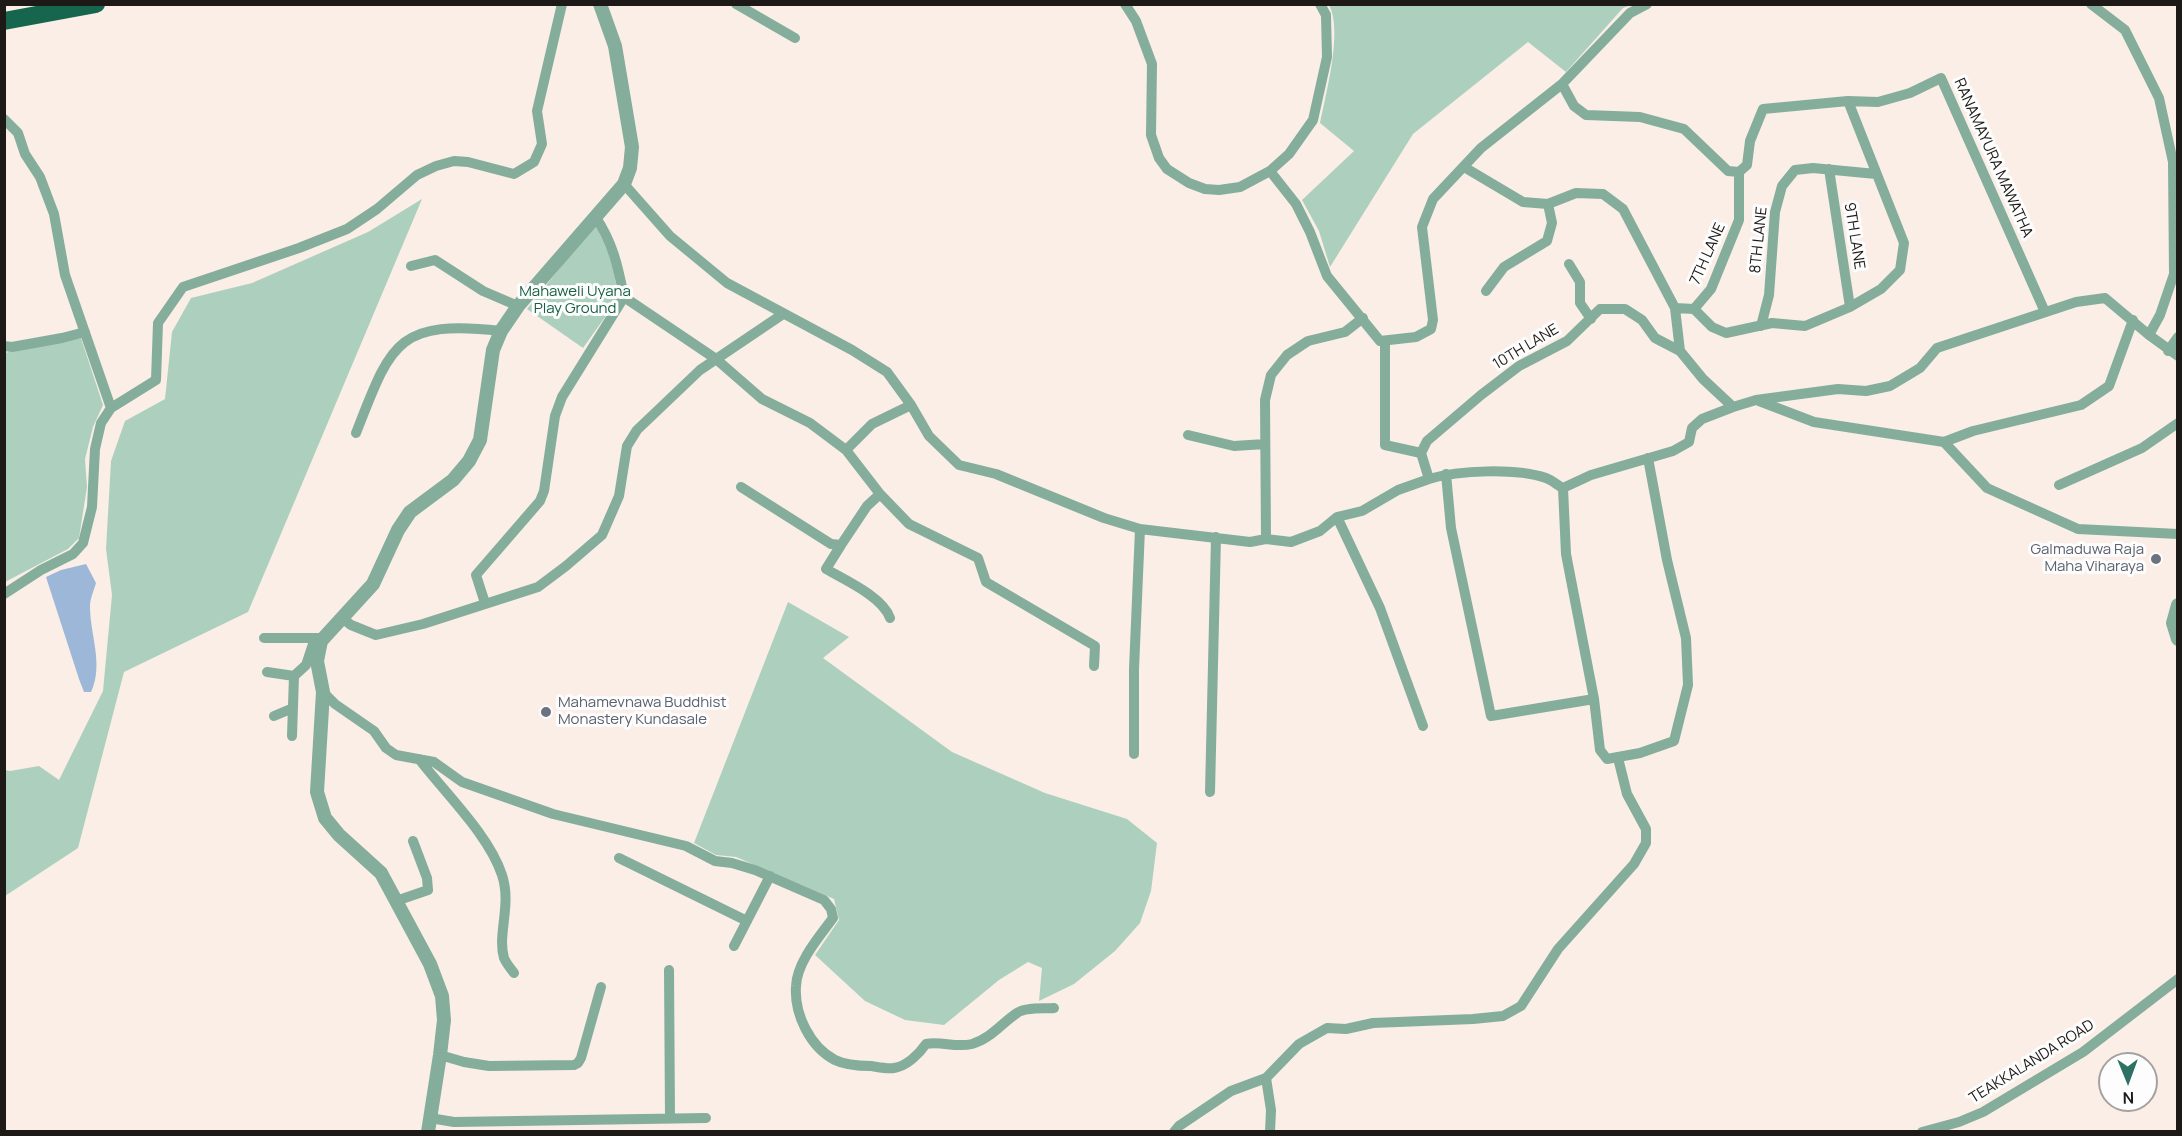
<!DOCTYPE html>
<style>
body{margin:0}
#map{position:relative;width:2182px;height:1136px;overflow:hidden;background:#faeee6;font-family:Manrope,sans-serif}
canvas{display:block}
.frame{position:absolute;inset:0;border:6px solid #1d1916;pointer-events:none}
.north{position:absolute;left:2098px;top:1052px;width:60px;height:60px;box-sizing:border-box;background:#fdfdfd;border:2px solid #a3a2a1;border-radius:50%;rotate:179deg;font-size:16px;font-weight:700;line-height:24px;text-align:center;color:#1d1916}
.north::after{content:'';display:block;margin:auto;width:21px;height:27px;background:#2d7163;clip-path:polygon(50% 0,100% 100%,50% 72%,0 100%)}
</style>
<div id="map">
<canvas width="2182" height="1136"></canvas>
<div class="frame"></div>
<div class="north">N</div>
</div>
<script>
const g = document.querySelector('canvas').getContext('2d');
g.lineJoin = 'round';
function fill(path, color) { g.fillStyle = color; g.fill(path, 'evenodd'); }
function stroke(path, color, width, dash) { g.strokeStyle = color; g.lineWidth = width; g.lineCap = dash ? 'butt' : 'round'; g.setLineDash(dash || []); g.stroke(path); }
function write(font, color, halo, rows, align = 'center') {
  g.font = font + ' Manrope,sans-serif'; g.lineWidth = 6; g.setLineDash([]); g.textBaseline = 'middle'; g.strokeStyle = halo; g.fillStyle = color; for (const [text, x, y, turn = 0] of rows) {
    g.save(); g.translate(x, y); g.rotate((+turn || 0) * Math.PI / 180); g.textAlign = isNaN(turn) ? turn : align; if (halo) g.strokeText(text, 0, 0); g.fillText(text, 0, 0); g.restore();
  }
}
const green = new Path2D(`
 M1329,5H1631L1623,8L1566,72L1528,42L1413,134L1330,267L1319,231L1302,200L1354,151L1320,123C1326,93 1343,31 1329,5Z
 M422,199L248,612L124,672L78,848L5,896V770L10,771L39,766L59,780L103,691L112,595L106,549L111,461L125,421L165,399L172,332L191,298L252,283L368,232Z
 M595,224L613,261L618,299L583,348L527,309Z
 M81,338L103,405L93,427L85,459L87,487L79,538L68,549L5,582L4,353Z
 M788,602L849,637L823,658L952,752L1045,793L1127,819L1157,843L1151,891L1140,923L1115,951L1074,984L1039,1001L1042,968L1028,962L999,980L944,1025L905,1020L865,1001L815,955L839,920L834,899L736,857L716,855L694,843Z`);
const water = new Path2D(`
 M86,564L96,583C94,590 90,599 90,606C90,636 104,664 91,692H84L79,679L46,577L61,570Z`);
const minor = new Path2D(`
 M736,4L795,38
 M1125,4L1136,21L1152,64L1151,135L1159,158L1167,169L1189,183L1205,189L1219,190L1240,187L1270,171L1289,154L1313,120L1327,57L1326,15L1320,4
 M2091,4L2125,30L2159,98L2173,162L2174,274L2160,315L2149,335
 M1562,84L1574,106L1586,115L1640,117L1684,129L1728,171L1739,172L1747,165L1750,141L1763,109L1848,101L1878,102L1910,93L1941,78L2045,312
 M4,119L18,133L25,154L40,177L54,214L65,275L111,408
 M1464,167L1523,202L1548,204L1576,193L1603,194L1623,209L1675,308L1680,351
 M1829,169L1850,307
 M1270,171L1296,204L1310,232L1327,276L1380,341L1416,337L1431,329L1433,320L1422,227L1433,199L1481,148L1562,84L1630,13L1647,4
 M624,184L670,236L727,283L852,350L887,372L911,405L929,436L959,465L996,474L1104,518L1140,529L1250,542L1266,539L1291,542L1320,531L1337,517L1362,511L1398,490L1429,479
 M595,216C613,243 618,266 624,297L716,359L762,399L810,423L846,450L880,494L909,524L978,558L986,582L1095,646L1094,666
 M1569,264L1580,282V303L1591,319
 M411,266L435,260L483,291L518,306
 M1486,291L1504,267L1547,241L1552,223L1548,204
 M1675,308L1694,309L1712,327L1726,333L1772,323L1805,326L1850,307L1881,289L1900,270L1904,243L1848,101
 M1694,309L1711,289L1739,220V172
 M1761,326L1769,295L1775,212L1782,186L1795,170L1813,168L1876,174
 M1385,341V445L1421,453
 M4,346L12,347L62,338L85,332
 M2168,351L2178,337
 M1759,401L1814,422L1944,442L1987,488L2078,529L2178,534
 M356,433C391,344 396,319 501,331
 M1188,435L1234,446L1265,444
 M1944,442L1973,431L2081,405L2109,386L2133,320
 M846,450L872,424L911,405
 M1421,453L1429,479C1459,470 1516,468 1546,478C1552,480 1557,485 1563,488L1591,475L1673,451L1689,442L1692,428L1702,419L1733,407L1756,400L1838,389L1866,391L1890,386L1920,368L1937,348L2076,302L2105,298L2149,335L2178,356
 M1421,453L1427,441L1481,395L1519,366L1567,341L1600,309H1625L1642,320L1655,338L1680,351L1703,379L1733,407
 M1446,474L1451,528L1491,716L1594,699
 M2059,485L2142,448L2178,423
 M741,487L831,544L841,545L867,506L880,494
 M1563,488L1566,554L1594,699L1600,750L1607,759L1640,753L1674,741L1688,685L1686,638L1667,560L1648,458
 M1337,517L1380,608L1423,726
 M1266,539L1265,400L1271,375L1287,355L1308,341L1345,332L1363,318
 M841,545L826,569C845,580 883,597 890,618
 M4,594L41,570L73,554L83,543L92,507L95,449L101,423L111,408L156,380L158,323L183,287L299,248L347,229L377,209L417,175L436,166L454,161L468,162L514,174L534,162L542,144L537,111L562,4
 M485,603L476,575L540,501L544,491L555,416L562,397L624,297
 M342,618L351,625L376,635L423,624L538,587L566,566L602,535L619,496L627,446L637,430L700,370L783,314
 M264,638H323
 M267,672L294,676
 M323,692L335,704L374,731L386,748L396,755L434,762L462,782L553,814L686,846L715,861L732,863L755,870L824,900L831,909L833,918C819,937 797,962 796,986C794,1014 810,1047 835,1060C845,1065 859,1066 871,1066C878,1067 887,1069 894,1068C907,1066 919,1054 926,1044C941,1041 956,1048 972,1044C990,1039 1002,1023 1017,1013C1025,1007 1043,1009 1054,1008
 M274,716L293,708
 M292,736L294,676L306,665L313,644L321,641
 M1134,754V669L1140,529
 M419,759C445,793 489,835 502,875C512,905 497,934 504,958C506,963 511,969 514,973
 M1210,792L1216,537
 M619,858L747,921
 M396,901L428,890L427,878L413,841
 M734,946L770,876
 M669,970L670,1118
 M440,1055L464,1062L489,1066L574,1065L578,1063L581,1058L601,987
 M430,1118L454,1122L706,1118
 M1174,1132L1179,1126L1231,1091L1266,1078
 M1270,1132L1271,1110L1266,1078L1299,1044L1327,1028L1346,1029L1373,1023L1473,1019L1503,1016L1521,1006L1558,949L1634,864L1646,843V829L1627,794L1618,758
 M1922,1132L1959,1122L1983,1112L2083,1052L2178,979`);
const tertiary = new Path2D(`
 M2178,605L2173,623L2178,639
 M428,1132L440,1055L444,1020L442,996L430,964L381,873L339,835L325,818L317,792L323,692L317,661L321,641L373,584L398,530L410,512L453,480L469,461L480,440L493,350L501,331L518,306L624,184L630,168L632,147L615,46L600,4`);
const trunk = new Path2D(`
 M4,21L96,4`);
const markers = [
 [2156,559,6,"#6b7280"],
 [546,712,6,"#6b7280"]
];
const streetNames = [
 ["RANAMAYURA MAWATHA",1993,158,66],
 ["9TH LANE",1854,236,81],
 ["8TH LANE",1759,240,-84],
 ["7TH LANE",1708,254,-66],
 ["10TH LANE",1526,347,-31],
 ["TEAKKALANDA ROAD",2032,1062,-32]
];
const parkNames = [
 ["Mahaweli Uyana",575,292],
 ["Play Ground",575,309]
];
const worshipNames = [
 ["Galmaduwa Raja",2144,550],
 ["Maha Viharaya",2144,567],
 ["Mahamevnawa Buddhist",558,703,"left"],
 ["Monastery Kundasale",558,720,"left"]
];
fill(green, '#add0be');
fill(water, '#9db7d8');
stroke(minor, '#84ad9c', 10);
stroke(tertiary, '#84ad9c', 14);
stroke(trunk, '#16664e', 18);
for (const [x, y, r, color] of markers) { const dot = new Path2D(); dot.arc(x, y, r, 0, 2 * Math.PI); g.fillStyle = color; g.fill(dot); stroke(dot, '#fdfdfd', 2); }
write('15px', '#1d1916', '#fdfdfd', streetNames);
write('15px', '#155f43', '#fdfdfd', parkNames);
write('15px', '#5b616d', '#fdfdfd', worshipNames, 'right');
</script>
